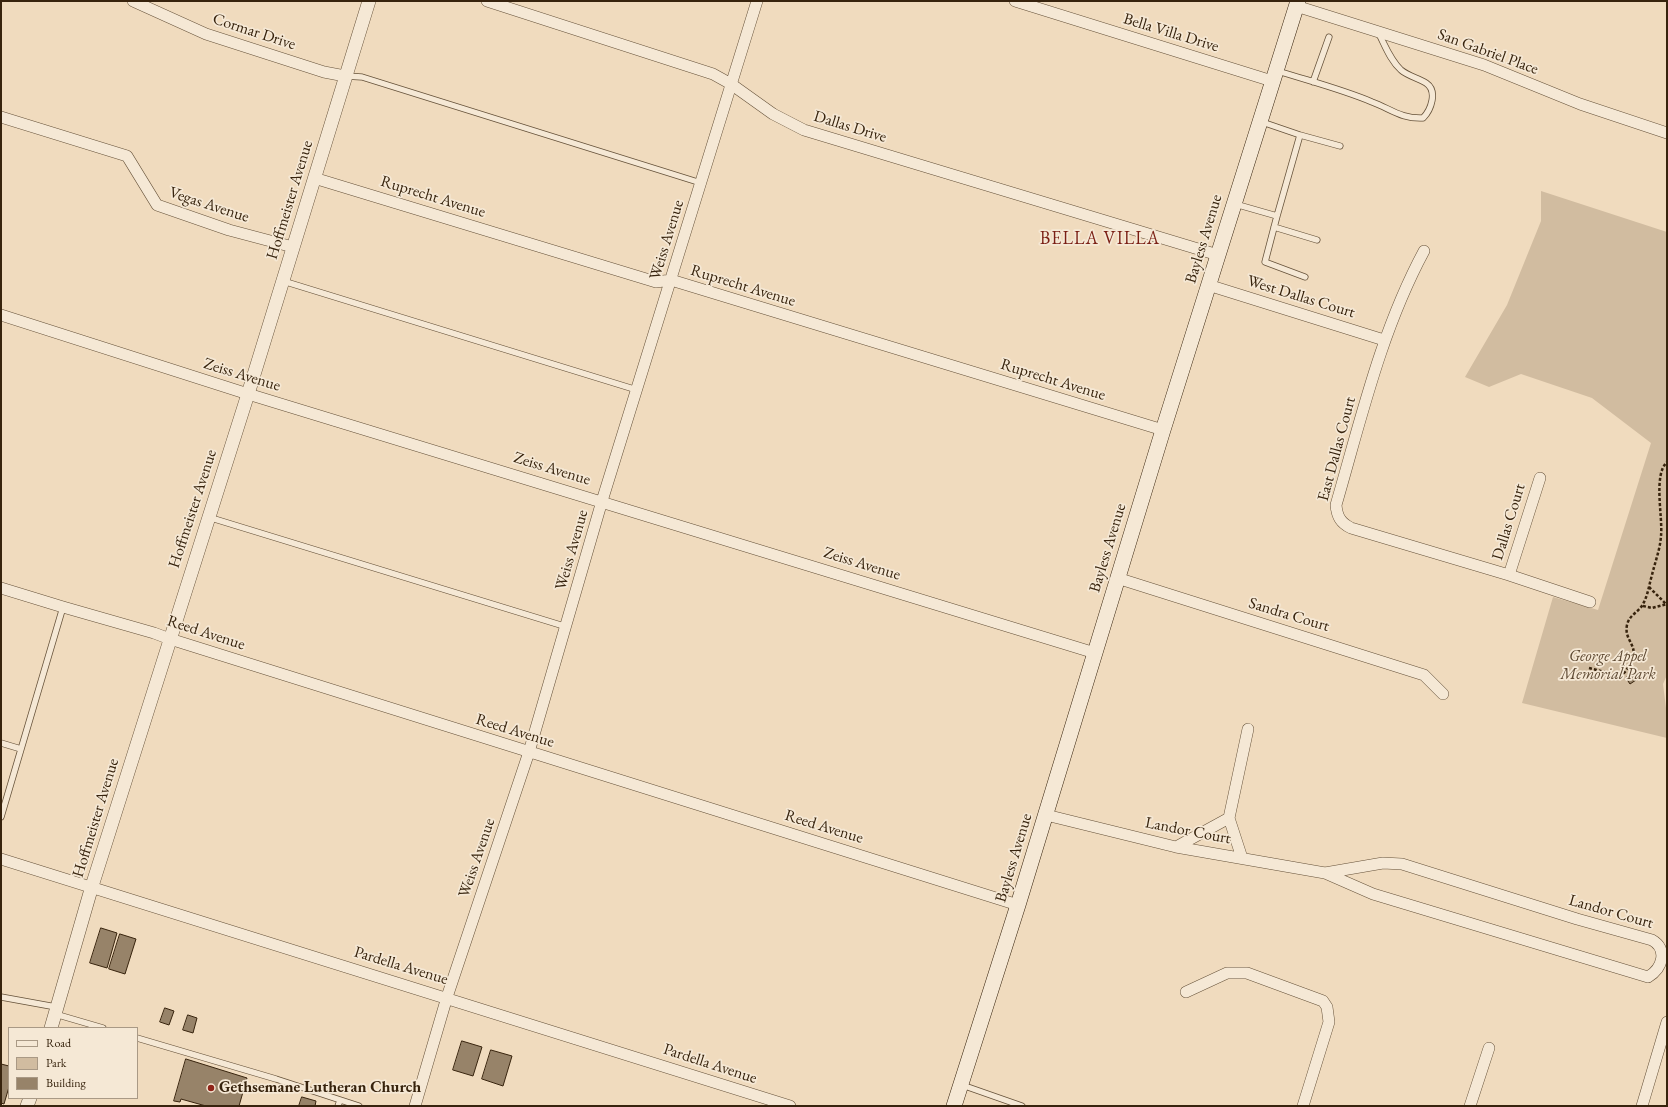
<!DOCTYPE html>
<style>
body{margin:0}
#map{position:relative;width:1668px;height:1107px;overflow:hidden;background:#f0dbbe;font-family:"EB Garamond",serif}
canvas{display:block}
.frame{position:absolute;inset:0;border:2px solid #37230d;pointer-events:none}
.legend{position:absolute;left:8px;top:1027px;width:130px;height:72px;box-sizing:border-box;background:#f5e8d5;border:1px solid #a99985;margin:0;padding:5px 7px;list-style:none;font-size:12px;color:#37230d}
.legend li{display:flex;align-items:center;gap:8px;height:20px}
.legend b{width:20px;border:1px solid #a99985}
</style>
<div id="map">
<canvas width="1668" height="1107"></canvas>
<div class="frame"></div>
<ul class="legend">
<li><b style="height:5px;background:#f5e8d5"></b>Road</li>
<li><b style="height:11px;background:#d1bca0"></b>Park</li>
<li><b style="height:11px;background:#978369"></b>Building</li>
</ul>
</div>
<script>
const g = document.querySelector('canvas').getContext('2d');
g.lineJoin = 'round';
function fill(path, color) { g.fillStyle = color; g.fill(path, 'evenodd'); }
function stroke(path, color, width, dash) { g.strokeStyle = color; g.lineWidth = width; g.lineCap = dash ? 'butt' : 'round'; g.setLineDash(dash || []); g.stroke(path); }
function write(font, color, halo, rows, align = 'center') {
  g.font = font + ' "EB Garamond",serif'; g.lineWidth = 3.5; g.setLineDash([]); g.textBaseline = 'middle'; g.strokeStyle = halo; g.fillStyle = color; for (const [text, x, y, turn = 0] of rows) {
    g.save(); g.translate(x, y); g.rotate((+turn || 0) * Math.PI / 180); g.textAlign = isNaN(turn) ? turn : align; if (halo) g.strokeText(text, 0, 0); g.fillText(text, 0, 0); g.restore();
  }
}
const green = new Path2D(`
 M1541,191L1667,232V675L1663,684L1667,716V738L1522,703L1553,597L1598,610L1651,443L1592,398L1521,374L1489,387L1465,377L1507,305L1541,221Z`);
const building = new Path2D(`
 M1632,674L1636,680L1630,684L1626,678Z
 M101,928L117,933L107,968L90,963Z
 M120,934L136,939L125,974L109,969Z
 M165,1008L174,1011L169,1025L160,1022Z
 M188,1015L197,1018L193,1033L183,1030Z
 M462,1041L482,1047L473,1076L453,1070Z
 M491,1050L512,1056L503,1086L482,1079Z
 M186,1059L247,1078L239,1106H206L181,1099L180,1102L174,1101Z
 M1,1064L9,1066V1087L4,1104L1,1103Z
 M302,1097L316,1101L315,1106H299Z`);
const path = new Path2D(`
 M1649,587L1666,604
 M1643,606L1652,608L1667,604
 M1589,668L1613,674L1624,673C1646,646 1623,644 1627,625C1629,615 1639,612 1643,604C1648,595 1649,585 1652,575C1655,562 1660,550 1661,536C1663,517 1653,475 1667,462`);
const service = new Path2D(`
 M1278,71C1309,81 1341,89 1372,102C1391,109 1401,119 1423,118C1431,110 1438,91 1426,83C1418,78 1408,76 1401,70C1390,60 1385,45 1378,32
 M345,76L362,77L701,183
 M1313,82L1329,37
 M1300,135L1340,146
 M1235,204L1277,216L1300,135L1262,122
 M1277,216L1265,262L1305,277
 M1274,227L1317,240
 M283,281L637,390
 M208,517L567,627
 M1,743L21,749
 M1,817L63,607
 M1,997L56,1007
 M55,1014L103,1028
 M137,1038L276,1079L359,1106
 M962,1085L1022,1106
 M338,1106L340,1100`);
const minor = new Path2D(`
 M133,1L206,34L324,72L345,76
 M487,1L713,74L731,84L773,114L804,130L1218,255
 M1015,1L1272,81
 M1296,6L1484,65L1580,104L1667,133
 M1,117L127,156L157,205L229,230L293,247
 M314,178L656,282L671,280L1163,430
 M1424,251C1381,331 1361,419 1336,505C1337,517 1341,523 1351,528L1509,575L1590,602
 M1208,285L1384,340
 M1,315L248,394L1095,653
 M1509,575L1540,478
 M1117,578L1424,675L1443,694
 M1,588L63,607L154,633L170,639L1018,905
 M1046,815L1176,847L1325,873L1373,894L1648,977C1663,968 1668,949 1652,940L1577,919L1402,864L1383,863L1325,873
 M1176,847L1229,818
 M1242,858L1229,818L1248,729
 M1,859L790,1106
 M1186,992L1227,973H1247L1323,1001L1327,1007L1329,1022L1303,1106
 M415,1106L447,997L529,752L602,501L757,1
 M1470,1106L1489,1048
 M1642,1106L1667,1022`);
const tertiary = new Path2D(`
 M51,1028L92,886L248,394L369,1
 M27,1106L30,1098`);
const secondary = new Path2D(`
 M954,1106L1018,905L1163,430L1298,1`);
const markers = [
 [211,1088,4,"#8f2418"]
];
const streetNames = [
 ["Cormar Drive",254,32,18],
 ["Bella Villa Drive",1171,33,17],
 ["San Gabriel Place",1488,52,20],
 ["Dallas Drive",850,127,17],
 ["Ruprecht Avenue",433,197,17],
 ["Hoffmeister Avenue",290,200,-73],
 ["Vegas Avenue",209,205,18],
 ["Bayless Avenue",1204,239,-73],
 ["Weiss Avenue",667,240,-73],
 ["Ruprecht Avenue",743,286,17],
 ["West Dallas Court",1301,297,17],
 ["Zeiss Avenue",242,375,17],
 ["Ruprecht Avenue",1053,380,17],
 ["East Dallas Court",1337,449,-75],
 ["Zeiss Avenue",552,469,17],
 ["Hoffmeister Avenue",193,509,-72],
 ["Dallas Court",1509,522,-73],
 ["Bayless Avenue",1108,548,-73],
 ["Weiss Avenue",572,550,-74],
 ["Zeiss Avenue",862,564,17],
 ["Sandra Court",1289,615,17],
 ["Reed Avenue",206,633,18],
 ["Reed Avenue",515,731,17],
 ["Hoffmeister Avenue",96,818,-73],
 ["Reed Avenue",824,827,17],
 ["Landor Court",1188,831,11],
 ["Weiss Avenue",477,858,-71],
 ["Bayless Avenue",1014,858,-73],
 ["Landor Court",1611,912,16],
 ["Pardella Avenue",401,966,17],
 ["Pardella Avenue",710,1064,18]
];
const parkNames = [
 ["George Appel",1608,657],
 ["Memorial Park",1608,675]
];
const poiNames = [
 ["Gethsemane Lutheran Church",219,1088]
];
const quarterNames = [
 ["BELLA VILLA",1100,239]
];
fill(green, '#d1bca0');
fill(building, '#978369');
stroke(building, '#37230d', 1);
stroke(service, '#655139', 7);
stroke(minor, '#655139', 12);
stroke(tertiary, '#655139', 14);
stroke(secondary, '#37230d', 16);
stroke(path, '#37230d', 2.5, [3, 2]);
stroke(service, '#f5e8d5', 5.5);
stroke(minor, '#f5e8d5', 11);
stroke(tertiary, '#f5e8d5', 13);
stroke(secondary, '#f5e8d5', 15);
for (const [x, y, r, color] of markers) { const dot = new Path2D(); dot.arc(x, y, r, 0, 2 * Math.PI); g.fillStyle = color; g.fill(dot); stroke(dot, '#f5e8d5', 1.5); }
write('16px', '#37230d', '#f5e8d5', streetNames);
write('italic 16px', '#5e4932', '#f5e8d5', parkNames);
write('bold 16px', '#37230d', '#f5e8d5', poiNames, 'left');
g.letterSpacing = '1px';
write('18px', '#7a1f14', '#f5e8d5', quarterNames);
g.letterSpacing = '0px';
</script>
